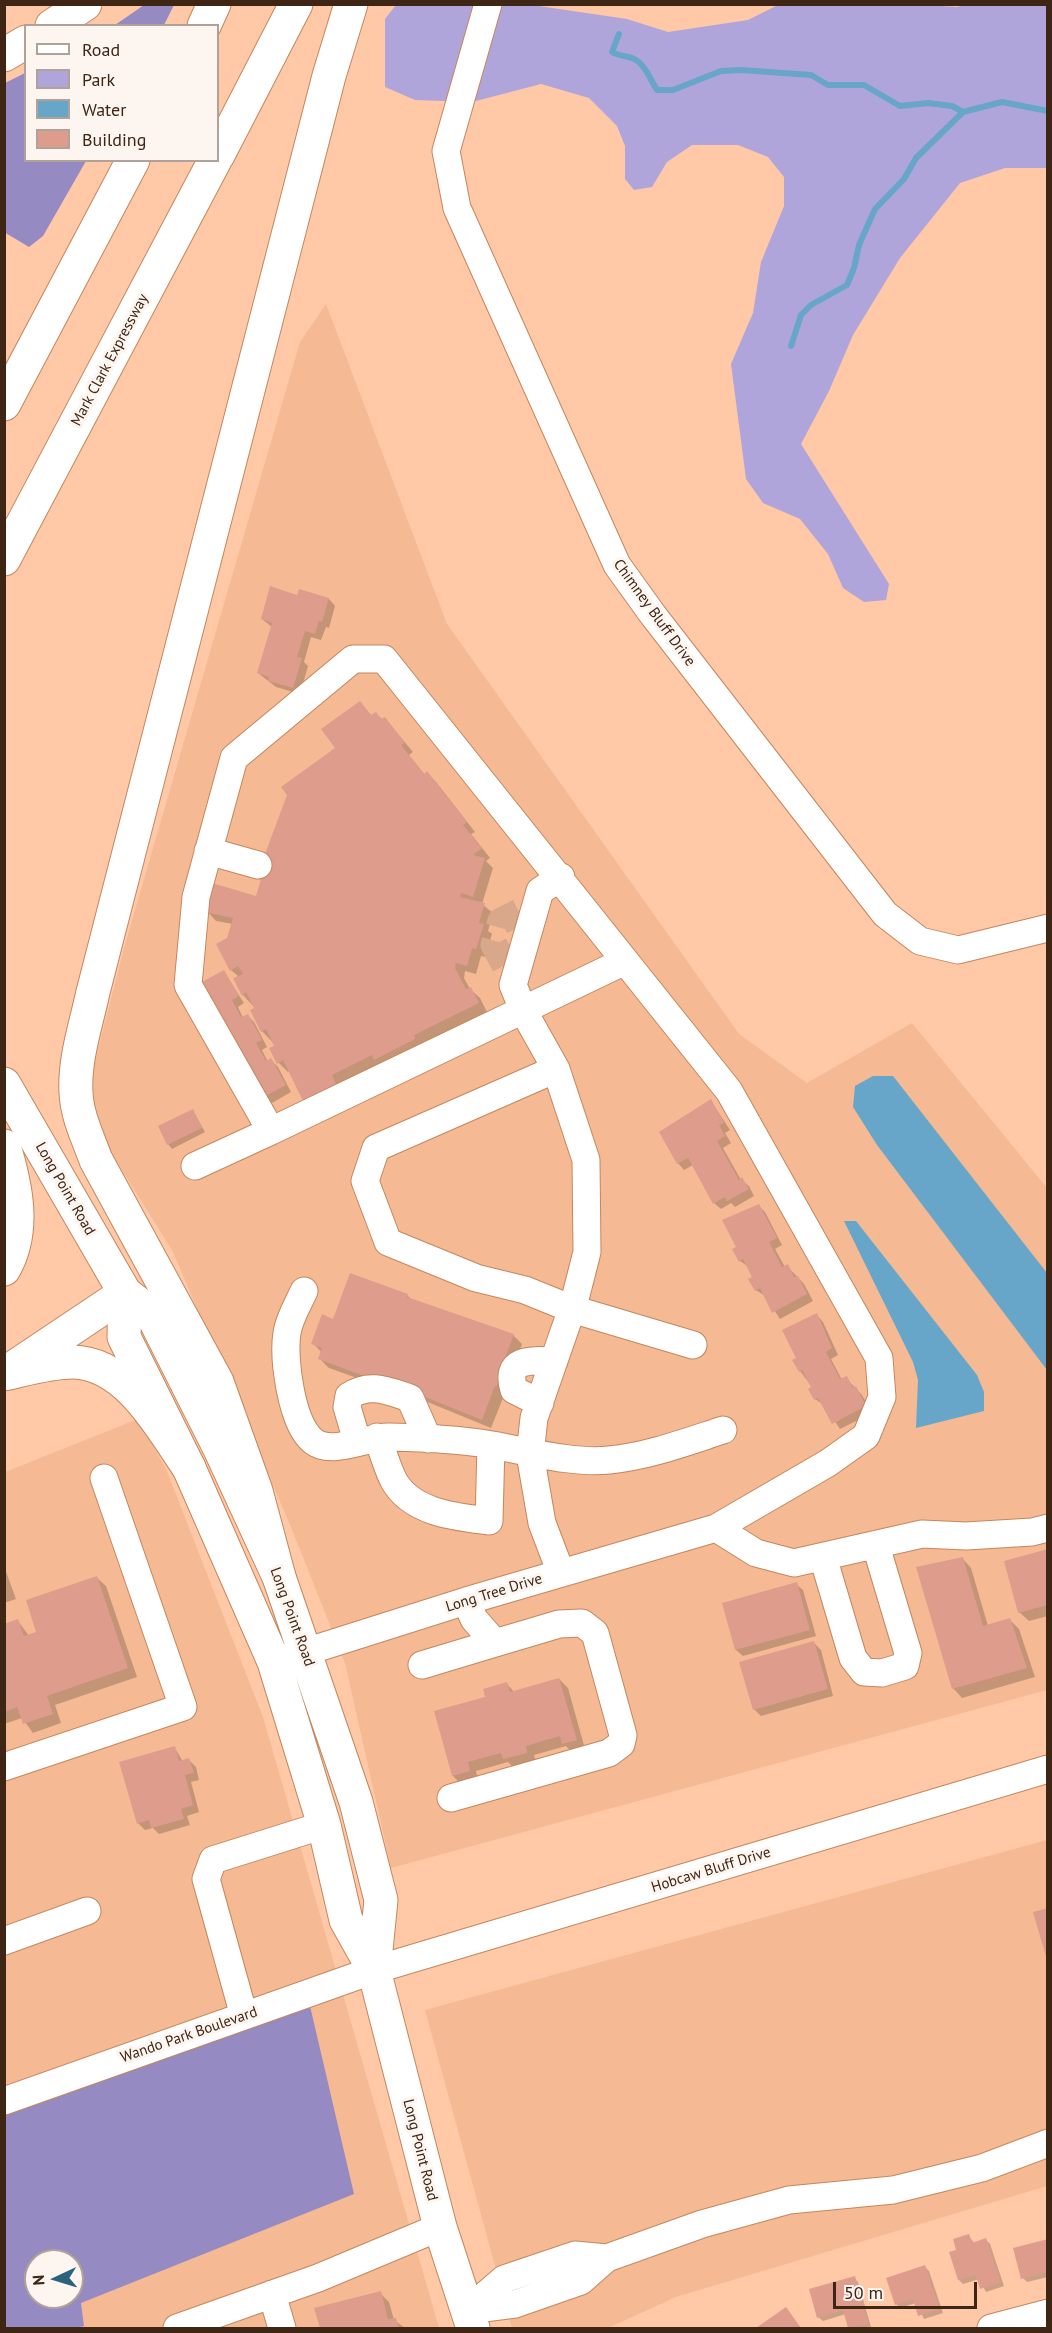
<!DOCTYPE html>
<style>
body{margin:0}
#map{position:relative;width:1052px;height:2333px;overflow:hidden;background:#ffc8a6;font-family:"PT Sans",sans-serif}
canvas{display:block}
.frame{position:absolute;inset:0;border:6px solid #3f2514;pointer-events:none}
.legend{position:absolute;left:24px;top:24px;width:195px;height:138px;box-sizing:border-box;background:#fcf5f0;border:2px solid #b0a298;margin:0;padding:8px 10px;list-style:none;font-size:18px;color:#3f2514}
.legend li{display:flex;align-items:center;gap:12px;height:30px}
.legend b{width:30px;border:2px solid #b0a298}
.north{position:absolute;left:24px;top:2249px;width:60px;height:60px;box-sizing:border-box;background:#fcf5f0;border:2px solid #b0a298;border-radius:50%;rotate:266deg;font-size:16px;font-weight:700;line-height:24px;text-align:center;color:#3f2514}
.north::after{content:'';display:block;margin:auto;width:21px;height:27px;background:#2d627e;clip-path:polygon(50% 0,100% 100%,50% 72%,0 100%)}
.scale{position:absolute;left:833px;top:2282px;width:144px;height:27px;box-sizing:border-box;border:3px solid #3f2514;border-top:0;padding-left:8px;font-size:18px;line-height:21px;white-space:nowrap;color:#3f2514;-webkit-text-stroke:4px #fcf5f0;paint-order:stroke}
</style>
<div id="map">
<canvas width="1052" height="2333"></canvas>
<div class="frame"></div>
<ul class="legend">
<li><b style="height:8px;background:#fff"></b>Road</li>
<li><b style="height:16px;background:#b0a5da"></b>Park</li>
<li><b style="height:16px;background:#67a6c9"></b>Water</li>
<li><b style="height:16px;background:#de9c8d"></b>Building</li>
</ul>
<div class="north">N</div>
<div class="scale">50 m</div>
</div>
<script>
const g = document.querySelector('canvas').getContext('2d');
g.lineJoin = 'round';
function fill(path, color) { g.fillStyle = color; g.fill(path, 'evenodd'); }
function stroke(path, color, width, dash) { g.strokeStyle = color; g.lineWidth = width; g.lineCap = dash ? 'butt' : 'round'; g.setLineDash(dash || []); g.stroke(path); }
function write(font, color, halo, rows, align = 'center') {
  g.font = font + ' "PT Sans",sans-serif'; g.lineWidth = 6; g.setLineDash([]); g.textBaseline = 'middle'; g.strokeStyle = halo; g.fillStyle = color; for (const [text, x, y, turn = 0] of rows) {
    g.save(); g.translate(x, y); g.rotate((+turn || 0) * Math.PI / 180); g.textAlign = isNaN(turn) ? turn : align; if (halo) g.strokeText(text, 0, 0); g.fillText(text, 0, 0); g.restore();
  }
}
const built = new Path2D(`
 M326,304L447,624L739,1034L807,1083L912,1023L1047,1188V1690L391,1868L345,1663L293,1532L172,1250L93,1124L90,1080L124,948L300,342Z
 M138,1419L166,1469L263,1717L439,2328H5V1472ZM36,2261H72V2297H36Z
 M1047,1840V2186L676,2297L608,2328H512L425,2010Z`);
const green = new Path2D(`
 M913,4L957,7L967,4L1047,5V168H1005L960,183L900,258L853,335L829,391L801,444L889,584L886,600L864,602L843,588L828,554L800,519L763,503L746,479L731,364L753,313L761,262L784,206V177L768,157L738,145H692L667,162L652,187L634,190L625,179V146L617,126L589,98L541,84L472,102L415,100L385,87V19L396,5H532L627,19L668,32L748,20L778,5Z`);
const forest = new Path2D(`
 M144,5H174L164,25H115Z
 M25,73L26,160L86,161L43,236L29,247L4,232L5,83Z
 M310,2006L354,2194L81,2303L84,2326L76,2328H5L4,2111ZM36,2261H72V2297H36Z`);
const water = new Path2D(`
 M873,1076H893L1047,1273V1370L877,1145L853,1107L855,1086Z
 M844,1221H856L977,1375L984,1392V1411L916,1428L918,1380L913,1362Z`);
const shadow = new Path2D(`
 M298,596L329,599L335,606L329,628L326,627L321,640L311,637L304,662L308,666L300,694L276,687L258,673L272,627L262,619Z
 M360,703L372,716L376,714L393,728L413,752L409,755L425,775L427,773L436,782L475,832L471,834L490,858L486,861L493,868L482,904L493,913L488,931L492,934L485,957L481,956L476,974L465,971L464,978L470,989L480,998L487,1012L314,1109L290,1071L288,1072L279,1063L271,1049L276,1046L262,1031L252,1011L256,1009L243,995L239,977L231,970L228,939L233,924L216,921L207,911L257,898L269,856L267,854L337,748Z
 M224,972L244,1003L238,1007L243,1018L247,1015L254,1022L267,1047L262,1050L268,1062L271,1060L278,1067L291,1092L272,1103L265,1096L204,983Z
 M711,1101L730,1130L725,1133L731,1143L723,1148L741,1180L749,1186L754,1196L735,1207L731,1203L721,1209L714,1203L693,1165L684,1170L678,1163Z
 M193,1111L205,1132L172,1149L168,1144Z
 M759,1206L765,1212L782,1245L775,1249L785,1267L787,1266L804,1284L813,1301L780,1319L765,1296L756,1290L749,1267L740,1261L738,1248Z
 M407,1295L413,1301L513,1335L522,1344L514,1367L512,1384L503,1398L491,1428L386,1385L385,1388L329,1368L320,1359L322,1353L313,1343L334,1321Z
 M817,1315L823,1322L838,1355L831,1359L842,1380L846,1378L862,1395L872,1413L840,1429L824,1405L815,1399L813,1388L800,1371L799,1359Z
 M1048,1551V1616L1029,1621L1019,1612Z
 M962,1558L971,1568L988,1626L1010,1620L1019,1629L1035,1677L962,1698L953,1688Z
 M4,1566L16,1599L4,1603Z
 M96,1577L106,1586L137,1677L55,1705L61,1723L33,1733L22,1718L4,1724V1625L18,1621L29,1636L38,1633Z
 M796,1584L803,1590L816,1636L743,1656L736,1650L724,1604Z
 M814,1643L821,1650L833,1696L761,1716L754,1709Z
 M559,1679L568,1688L585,1749L572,1752L566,1746L534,1755L536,1762L514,1768L508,1762L476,1771L478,1780L462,1785L453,1776L436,1712L487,1698L507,1684L514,1692Z
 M175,1748L183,1762L189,1760L196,1767L199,1780L191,1782L199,1812L187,1816L190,1825L159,1834L153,1828L145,1830L138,1823Z
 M969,2236L974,2243L986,2240L990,2244L1004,2286L986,2292L979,2279L963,2284L959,2280L958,2251Z
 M1048,2240V2277L1027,2282L1023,2278Z
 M925,2267L929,2271L943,2313L924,2319L916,2303L900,2308L896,2304Z
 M854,2278L858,2282L871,2327L851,2328L846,2314L823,2321L818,2317Z
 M380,2293L389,2302L394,2320L405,2328H321L316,2309Z
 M785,2309L800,2328H758Z`);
const stream = new Path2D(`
 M619,34L612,52C620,57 627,55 634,59C645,64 651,81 657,90H673L721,71L741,70L811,75L828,85H864L900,106L928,103L952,106L963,112L1002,102L1048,111
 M791,346L801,315L811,305L847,285L854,268L859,245L875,209L904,179L916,158L963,112`);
const building = new Path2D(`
 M270,586L297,595L299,589L329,598L322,622L319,621L315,634L305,631L297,657L302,658L293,688L268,681L269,677L257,673L272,623L261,619Z
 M360,701L371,715L376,712L381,719L385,717L405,743L401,745L424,774L427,771L467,822L463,825L482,848L473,855L485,858L473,897L461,893L460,897L485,903L479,923L484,924L476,949L472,948L467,966L456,963L455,968L466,989L471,987L479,1003L414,1035L415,1039L374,1060L372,1055L332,1075L336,1084L303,1101L283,1060L277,1064L269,1048L274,1046L266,1029L261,1032L250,1010L254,1008L246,992L242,996L233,978L243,974L238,966L230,971L216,944L227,938L233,918L205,912L212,883L256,896L268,855L265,854L287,795L281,787L335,748L321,729Z
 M224,970L239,996L232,1000L241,1017L248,1014L262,1040L256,1043L266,1061L271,1058L286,1085L264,1097L202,982Z
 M711,1099L724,1123L719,1125L725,1136L717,1141L739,1180L742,1177L749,1189L727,1201L725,1197L713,1204L688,1158L677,1164L659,1132Z
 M193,1109L202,1128L167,1145L158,1126Z
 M759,1204L777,1238L769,1242L782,1267L788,1264L794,1277L798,1276L807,1294L772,1313L760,1288L755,1291L748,1279L752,1277L743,1259L739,1262L732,1249L736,1247L722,1220Z
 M350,1273L408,1294L407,1297L514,1334L505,1358V1367L500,1382L494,1388L482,1420L376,1377L375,1380L318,1359L322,1348L311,1344L322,1314L333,1319Z
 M817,1313L832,1348L826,1352L840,1379L847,1376L853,1388L856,1386L866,1406L832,1424L818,1398L814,1400L808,1389L811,1387L802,1370L799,1372L792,1360L796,1358L782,1330Z
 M1048,1549V1605L1018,1613L1004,1561Z
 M963,1557L983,1626L1010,1618L1027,1668L952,1689L916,1567Z
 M97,1576L128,1668L47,1696L53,1714L23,1724L17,1707L4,1712V1624L18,1619L24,1636L36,1632L26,1600Z
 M797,1582L810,1630L735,1650L722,1603Z
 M814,1641L828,1689L753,1710L739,1662Z
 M559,1678L577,1740L562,1744L560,1736L526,1746L527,1753L503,1759L501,1753L468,1762L470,1771L452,1776L434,1711L485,1697L483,1689L507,1682L510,1692Z
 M175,1746L179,1761L189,1758L194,1773L185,1775L193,1805L181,1809L184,1819L151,1828L149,1820L137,1824L119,1762Z
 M1048,1908V1960H1047L1033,1912Z
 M969,2234L972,2243L986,2238L1000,2282L980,2289L976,2275L958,2280L949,2252L956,2250L953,2239Z
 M1048,2239V2272L1021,2279L1013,2248Z
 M925,2265L939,2309L918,2316L913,2299L895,2305L886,2278Z
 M855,2276L868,2323L848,2328L843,2310L817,2318L809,2289Z
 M381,2291L388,2319L396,2318L399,2328H320L314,2308Z
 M786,2307L801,2328H756Z`);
const minorTunnel = new Path2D(`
 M505,965L494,945L501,921L521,911`);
const minor = new Path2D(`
 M488,4L446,151L457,208L617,565L653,615L885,914L920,941L958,950L1048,928
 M208,851L258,865
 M561,877L540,891L513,985L524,1012L556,1069L586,1160L587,1252L574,1303L534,1418L530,1454L542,1523L561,1573
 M556,1069L376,1148L365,1181L388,1242L476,1278L525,1290L572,1309L693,1345
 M195,1166L271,1131
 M304,1291C298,1304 289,1319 287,1333C283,1358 291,1423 313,1441C331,1456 366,1437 388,1437C422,1438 459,1439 492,1445C527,1451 574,1464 609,1460C649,1456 686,1442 723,1430
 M540,1403L514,1390C504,1358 531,1360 554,1361
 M377,1437C383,1451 387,1468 394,1481C412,1513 457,1517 489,1521L491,1445
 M357,1441L347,1407L349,1396C370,1382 388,1391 410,1398L428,1439
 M716,1528L756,1553L794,1563L922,1534L966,1536L1032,1532L1048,1528
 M823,1557L853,1658L864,1672L882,1673L905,1666L908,1653L876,1546
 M286,1658L466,1601L716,1528L828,1463L866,1436L882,1397L879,1358L729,1091L384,659H353L234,758L196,897L188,985L271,1131L625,961
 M422,1665L495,1643
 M4,1767L183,1707L104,1478
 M451,1798L609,1753L621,1744L623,1735L595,1633L582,1623L559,1624L495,1643L474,1619L466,1601
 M4,1941L87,1911
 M244,2016L206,1879L213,1860L324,1825
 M4,2101L374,1970L1048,1769
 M575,2255L607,2258L581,2281L515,2304L468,2310L504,2279Z
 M607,2258L702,2224L789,2200L893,2190L982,2168L1048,2143
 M272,2294L282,2328
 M177,2328L318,2278L440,2227
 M991,2328L1048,2313`);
const major = new Path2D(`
 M4,1084L125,1293L152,1314L220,1449L279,1577L356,1802L381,1900L374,1970
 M125,1293L124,1337L189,1468L274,1662L324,1825L346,1920L374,1970L440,2227L473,2328`);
const highway = new Path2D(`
 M52,26L85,4
 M204,26L214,4
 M4,55L26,42
 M218,155L296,4
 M4,404L133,160
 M4,559L215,160
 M4,1146C16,1186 26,1231 4,1269
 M16,1366L125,1293
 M4,1374C27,1369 50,1362 73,1362C128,1363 162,1429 189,1468
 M279,1577L256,1491L217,1382L96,1160C88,1138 77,1116 76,1093C74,1059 86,1025 93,992L329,76L351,4`);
const streetNames = [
 ["Mark Clark Expressway",110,360,-62],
 ["Chimney Bluff Drive",654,613,54],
 ["Long Point Road",65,1189,60],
 ["Long Tree Drive",494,1593,-17],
 ["Long Point Road",292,1617,70],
 ["Hobcaw Bluff Drive",711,1870,-17],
 ["Wando Park Boulevard",189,2035,-19],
 ["Long Point Road",420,2150,76]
];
fill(built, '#f5ba94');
fill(green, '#b0a5da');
fill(forest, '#968ac2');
fill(water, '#67a6c9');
fill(shadow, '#0003');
stroke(stream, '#67a6c9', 6);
fill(building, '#de9c8d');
stroke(minorTunnel, '#d9a789', 27, [27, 14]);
stroke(minor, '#c5865c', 29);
stroke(major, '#c5865c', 35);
stroke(highway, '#c5865c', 35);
stroke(minor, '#fff', 27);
stroke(major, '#fff', 33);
stroke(highway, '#fff', 33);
write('15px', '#3f2514', '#fcf5f0', streetNames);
</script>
